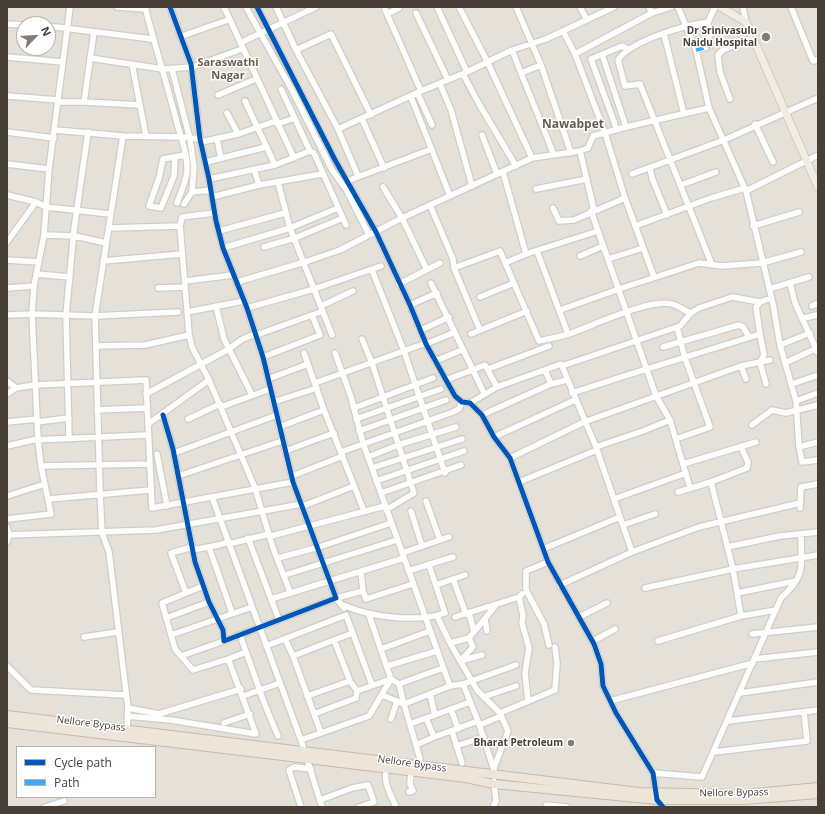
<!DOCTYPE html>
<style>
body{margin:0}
#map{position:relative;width:825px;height:814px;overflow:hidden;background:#f1efeb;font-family:"Open Sans",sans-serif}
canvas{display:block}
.frame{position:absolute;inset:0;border:8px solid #484036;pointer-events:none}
.legend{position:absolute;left:16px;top:746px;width:140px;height:52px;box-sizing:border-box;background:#fff;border:1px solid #b6b3af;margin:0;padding:5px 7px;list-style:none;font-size:12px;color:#484036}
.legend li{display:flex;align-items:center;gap:8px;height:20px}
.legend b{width:20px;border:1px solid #b6b3af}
.north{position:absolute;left:16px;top:16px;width:40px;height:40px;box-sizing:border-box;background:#fff;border:1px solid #b6b3af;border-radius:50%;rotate:65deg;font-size:11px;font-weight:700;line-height:16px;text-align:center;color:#484036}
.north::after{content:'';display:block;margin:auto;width:14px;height:18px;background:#837d75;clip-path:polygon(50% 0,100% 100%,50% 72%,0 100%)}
</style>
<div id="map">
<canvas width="825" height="814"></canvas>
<div class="frame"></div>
<ul class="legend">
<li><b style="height:5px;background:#0057b8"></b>Cycle path</li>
<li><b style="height:5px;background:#3fa9f5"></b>Path</li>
</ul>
<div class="north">N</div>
</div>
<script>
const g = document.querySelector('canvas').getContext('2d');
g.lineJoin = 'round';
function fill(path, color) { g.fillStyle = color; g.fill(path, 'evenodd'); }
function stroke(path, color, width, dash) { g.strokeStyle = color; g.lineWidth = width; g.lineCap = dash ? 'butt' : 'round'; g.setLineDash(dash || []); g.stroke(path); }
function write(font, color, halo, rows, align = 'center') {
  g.font = font + ' "Open Sans",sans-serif'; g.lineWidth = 3; g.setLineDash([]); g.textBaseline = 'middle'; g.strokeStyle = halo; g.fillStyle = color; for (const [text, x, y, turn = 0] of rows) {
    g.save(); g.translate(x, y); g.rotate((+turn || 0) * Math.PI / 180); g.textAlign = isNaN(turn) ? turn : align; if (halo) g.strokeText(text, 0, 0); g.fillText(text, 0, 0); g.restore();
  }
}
const residential = new Path2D(`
 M7,7H818V807H7ZM24,24H48V48H24ZM17,747H155V797H17Z`);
const minor = new Path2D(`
 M117,7L146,9
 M145,7C155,46 167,84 177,123C181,138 188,155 187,171C186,182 181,192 177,203
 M224,7L294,158
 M246,7L293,92L332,170L347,191L369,235
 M257,7L335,160L376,232L410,305L426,344L446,380L455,396L462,402L470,403L482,415L494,437L510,458L548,562L594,644L601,664L603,686L616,713L653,773L657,800L663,807
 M276,7L296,50L338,129L358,176
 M437,7L467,72
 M459,7L487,61L532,158
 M516,7L541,65L571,153
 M580,7L587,20
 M649,7L652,13L671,7
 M678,7L696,50L709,108L746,191L773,304L780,345L796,401L799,447L802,462L818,460
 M743,7L746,22
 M791,7L813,61L818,60
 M416,13L448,80
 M652,13L575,54L605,133L625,198L654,277
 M387,14L399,8
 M708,22C685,25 630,41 618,60L625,86L640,84L712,265
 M7,24L24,25
 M48,26L152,39
 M563,31L575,54
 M664,34L684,114
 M182,36L228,20
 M240,43L316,7
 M296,50L331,34L371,115
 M512,50L521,73
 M696,50L710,46L708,22L715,7
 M602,54L626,127
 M7,57L63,62
 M90,58L163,69L192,67L242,49
 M132,64L146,136
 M541,65L521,73L554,155
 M172,69L190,139L194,167L192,192L184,204
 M463,74L479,104L516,166
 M440,84L451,110L472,186
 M281,89L310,151L314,153L346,225
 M421,91L467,72L512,50L546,39L614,7
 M418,94L432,125
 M218,95L256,79
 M7,96L58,100
 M411,97L450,196
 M730,99L720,72L718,55L723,50L753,38
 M245,101L275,165
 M59,102H84L140,105
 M84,102L94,32
 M227,113L238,134
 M362,119L384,168
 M277,124L295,118
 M755,124L773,162
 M338,129L421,91L384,7
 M55,130L123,136L181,137L200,139
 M617,130L591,59L622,46L628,49
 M7,132L54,138
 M482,135L497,174
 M123,136L95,316L100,493L102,533L109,552L128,708L127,729
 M217,139L221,158
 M201,142L238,134L276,121
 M580,151L594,210
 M175,157L174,176L161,208L149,206L159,178L163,159L185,155
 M206,162L266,147
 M7,164L49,169
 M650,168L652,178L667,215
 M254,169L259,185
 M503,172L526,254
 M632,174L724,140L818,98
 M209,179L275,165L310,151
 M347,181L432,149
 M278,182L290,228L332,335
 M681,185L716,172
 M383,187L402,218L427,270
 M536,189L587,179
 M746,191L818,155
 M192,192L211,190
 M7,195L36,202L46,207L110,214
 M212,197L259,185L322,174
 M430,205L453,259L454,268L480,330
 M553,208L559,221L574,220L625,198
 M591,211L656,396L670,420L690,488
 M214,213L182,217L180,226L189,334L192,347L209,380L255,488L273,548L290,592
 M635,226L711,198L745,188
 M753,226L799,212
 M109,228L180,226
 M219,231L285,213
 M44,235L75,236L106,243
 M7,242L36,202
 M264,247L295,238L343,218
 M223,248L290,228L338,208
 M537,251L568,334
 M580,256L603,246
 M608,259L643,248
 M7,260L39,262
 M103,261L182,254
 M505,263L526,254L598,231
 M454,268L500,251L539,341C549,339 559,337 569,334C592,326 654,296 675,305C681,307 684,311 691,313
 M372,270L404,351L445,473
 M36,274L70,277
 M185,281L233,275
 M237,282L305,262L340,250L402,218L532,158L580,151L588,148L593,136L626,127L709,108
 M431,283L484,393
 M790,283L795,303L818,353
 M399,284L440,263
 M7,288L34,286
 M158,288L185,287
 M769,289L809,277
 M480,297L514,283
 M410,305L437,293
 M216,306L224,339L252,395
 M321,306L353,291
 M812,306L818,303
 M247,308L314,289L381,266
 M560,310L619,289L699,263L722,266L762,263L801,252
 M187,312L244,301
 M7,315L32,314L95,316L178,312
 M804,318L817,315
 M421,330L449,317
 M471,334L527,311
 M760,334L764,355L760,362L766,384
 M362,339L372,363L414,493L386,510
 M426,344L455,332
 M780,345L810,333
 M96,346L145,345L189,335
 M663,347L739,325L743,327L749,337
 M304,353L324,410L364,511
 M335,353L351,397L363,443L450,686L404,704L399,684
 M263,357L320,335L312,315
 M435,361L462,350
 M785,363L817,348
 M562,366L596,447L632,552
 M741,366L746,379
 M488,369L549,346
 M545,370L551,384
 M268,379L308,364
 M446,380L485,365L497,387
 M7,381L16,388
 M315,383L426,343
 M792,384L818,375
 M572,393C634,372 697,354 760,334L756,307L760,302
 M7,394L16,388L35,385L146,380L152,508L293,482
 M146,394L229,349L241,340L250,336L262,333L323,311
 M796,401L818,393
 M273,402L317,388
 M470,403L497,387L561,364L562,366L680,326L691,313L699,308L732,297L760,302L771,298
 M221,407L270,389
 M354,408L433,378
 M97,410L147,408
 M163,415L173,449L195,562L209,602L223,630L224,641L336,598L293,482L263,357L247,308L223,248L216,221L209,179L200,139L191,64L170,7
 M482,415L551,384L567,380
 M188,419L220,404
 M356,419L441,389
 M7,422L37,419
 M37,422L69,418
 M148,424L209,380
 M752,425L772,410L786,413L818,405
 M279,427L324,410
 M359,431L446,400
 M494,437L575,400
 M69,438L66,315L74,230L88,132
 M676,439L710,427L685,358L677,327
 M7,446L33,440L148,435
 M596,447L643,431L670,420
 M799,447L818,442
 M285,451L334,433
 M341,452L453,412L459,409L462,402
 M174,453L277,415
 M157,454L167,506
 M368,457L398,445L456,427
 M510,458L584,422L741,366L770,360
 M683,464L756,442
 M41,466L149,464
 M372,468L462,439
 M178,476L282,441
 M292,476L343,456
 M376,481L464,451
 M519,482L597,450
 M711,482L733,569L741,616
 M678,492L711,482L747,468L748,462L741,447
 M381,493L461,465
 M7,496L45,484
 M212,497L301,740L321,733L293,656
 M49,499L150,490
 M614,499L686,473
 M426,501L440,540
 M303,506L354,486
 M800,508L801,487L818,484
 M411,511L422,546
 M7,519L51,514L41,466L38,440L32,314L34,286L44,235L49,169L70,7
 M623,525L655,514
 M7,527L9,535L7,542
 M7,535L156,530L302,504
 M271,536L385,506
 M248,538L279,620
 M229,544L269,534
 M209,547L232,613
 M727,547L780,536L818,532
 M543,549L620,517
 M192,550L219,545L228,542
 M402,553L449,537
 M278,558L319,547L391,523
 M548,562L526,571V590L544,624L549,645
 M408,571L453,557
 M361,572L363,591
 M285,575L397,540
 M453,579L466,614
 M436,585L465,575
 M560,585L632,552L699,527L800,503
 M645,588L733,569L818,555
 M186,593L171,553L192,547
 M737,593L796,581
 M519,597L523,615L522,623L529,648L525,673L528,701
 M271,599L404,558
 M343,605C370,617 416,623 445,613L429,565
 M344,608L336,598L363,591L366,599L413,584
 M469,613L474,632
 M437,616L450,643L477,690L500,713L508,731L494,768
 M455,617L519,597L522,594
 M579,617L607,603
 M166,618L209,602
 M485,619L487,631
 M752,634L818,627
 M171,635L252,607
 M240,635L265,705L278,736
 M84,637L118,632
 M469,638L473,647L460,661L482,655
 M285,639L293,656L334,640L350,681L357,691L391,679L369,615
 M334,640L353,633
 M593,641L615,629
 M658,641L741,616L776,610
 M450,643L469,638L496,605
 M266,646L346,615L372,685
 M381,649L430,631
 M181,656L224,641
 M754,659L818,652
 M226,660L246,652
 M7,666L31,690L126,695
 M387,666L437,651
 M450,686L463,684
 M740,693L818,682
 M382,695L404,704L420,759
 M243,696L280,683
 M307,696L350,681
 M483,697L516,686
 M610,701L753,663
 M128,708L159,714L241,689
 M451,709L458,729
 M500,713L555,690L557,663L555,647
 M314,714L356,698L357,691
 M435,715L470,702
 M127,716L171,720L256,734L229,661L225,660L193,670L175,649L162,603L203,586
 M391,719L397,701
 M478,721L494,770
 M728,721L818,710
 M224,723L250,714
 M410,724L426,718
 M480,725L501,716
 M452,731L462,763
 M321,733L369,716L391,679L399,684L443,668
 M434,737L478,721L463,684L516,665
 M301,740L322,807
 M416,745L434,737L426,718L435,715L430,694
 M456,746L484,737
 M714,752L807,741L804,712
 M387,769C382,781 391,795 396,807
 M653,773L702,777L781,598C807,574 801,567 801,534
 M409,792L413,791L410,784L411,771
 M320,800L352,788L368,785L374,802L359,807
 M546,805L567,807
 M45,807L64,801
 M301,807L289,770L294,767L311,769
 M493,807L496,801L494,781`);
const major = new Path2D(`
 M720,7L746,22L818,187`);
const highway = new Path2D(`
 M7,715L639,792L745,794L818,787
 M7,723L466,778L494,784L657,800H744L818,794`);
const quiet = new Path2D(`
 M696,50L710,46`);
const cycleway = new Path2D(`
 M257,7L335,160L376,232L410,305L426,344L446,380L455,396L462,402L470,403L482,415L494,437L510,458L548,562L594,644L601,664L603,686L616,713L653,773L657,800L663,807
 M163,415L173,449L195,562L209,602L223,630L224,641L336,598L293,482L263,357L247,308L223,248L216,221L209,179L200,139L191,64L170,7`);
const markers = [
 [766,37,5,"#837d75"],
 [571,743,4,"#837d75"]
];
const poiNames = [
 ["Dr Srinivasulu",757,31],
 ["Naidu Hospital",757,43],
 ["Bharat Petroleum",563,743]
];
const streetNames = [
 ["Nellore Bypass",91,724,7],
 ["Nellore Bypass",412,764,8],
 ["Nellore Bypass",734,793,-1]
];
const neighbourhoodNames = [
 ["Saraswathi",228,63],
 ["Nagar",228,76]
];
const quarterNames = [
 ["Nawabpet",573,125]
];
fill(residential, '#e5e0d8');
stroke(minor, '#cfcdc8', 8);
stroke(major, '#d4cab8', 9);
stroke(highway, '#c9baa6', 10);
stroke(minor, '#fdfdfc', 5.5);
stroke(major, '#f1ece4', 7);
stroke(highway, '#ede5d9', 8);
stroke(quiet, '#3fa9f5', 4, [8, 4]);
stroke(cycleway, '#0057b8', 5);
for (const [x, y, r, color] of markers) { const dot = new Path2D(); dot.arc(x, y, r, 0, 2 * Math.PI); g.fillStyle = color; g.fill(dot); stroke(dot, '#fff', 1.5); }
write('bold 10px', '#484036', '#fff', poiNames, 'right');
write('10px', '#484036', '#fff', streetNames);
write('bold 11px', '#6b5d4d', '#fff', neighbourhoodNames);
write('bold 12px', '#6b5d4d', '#fff', quarterNames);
</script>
